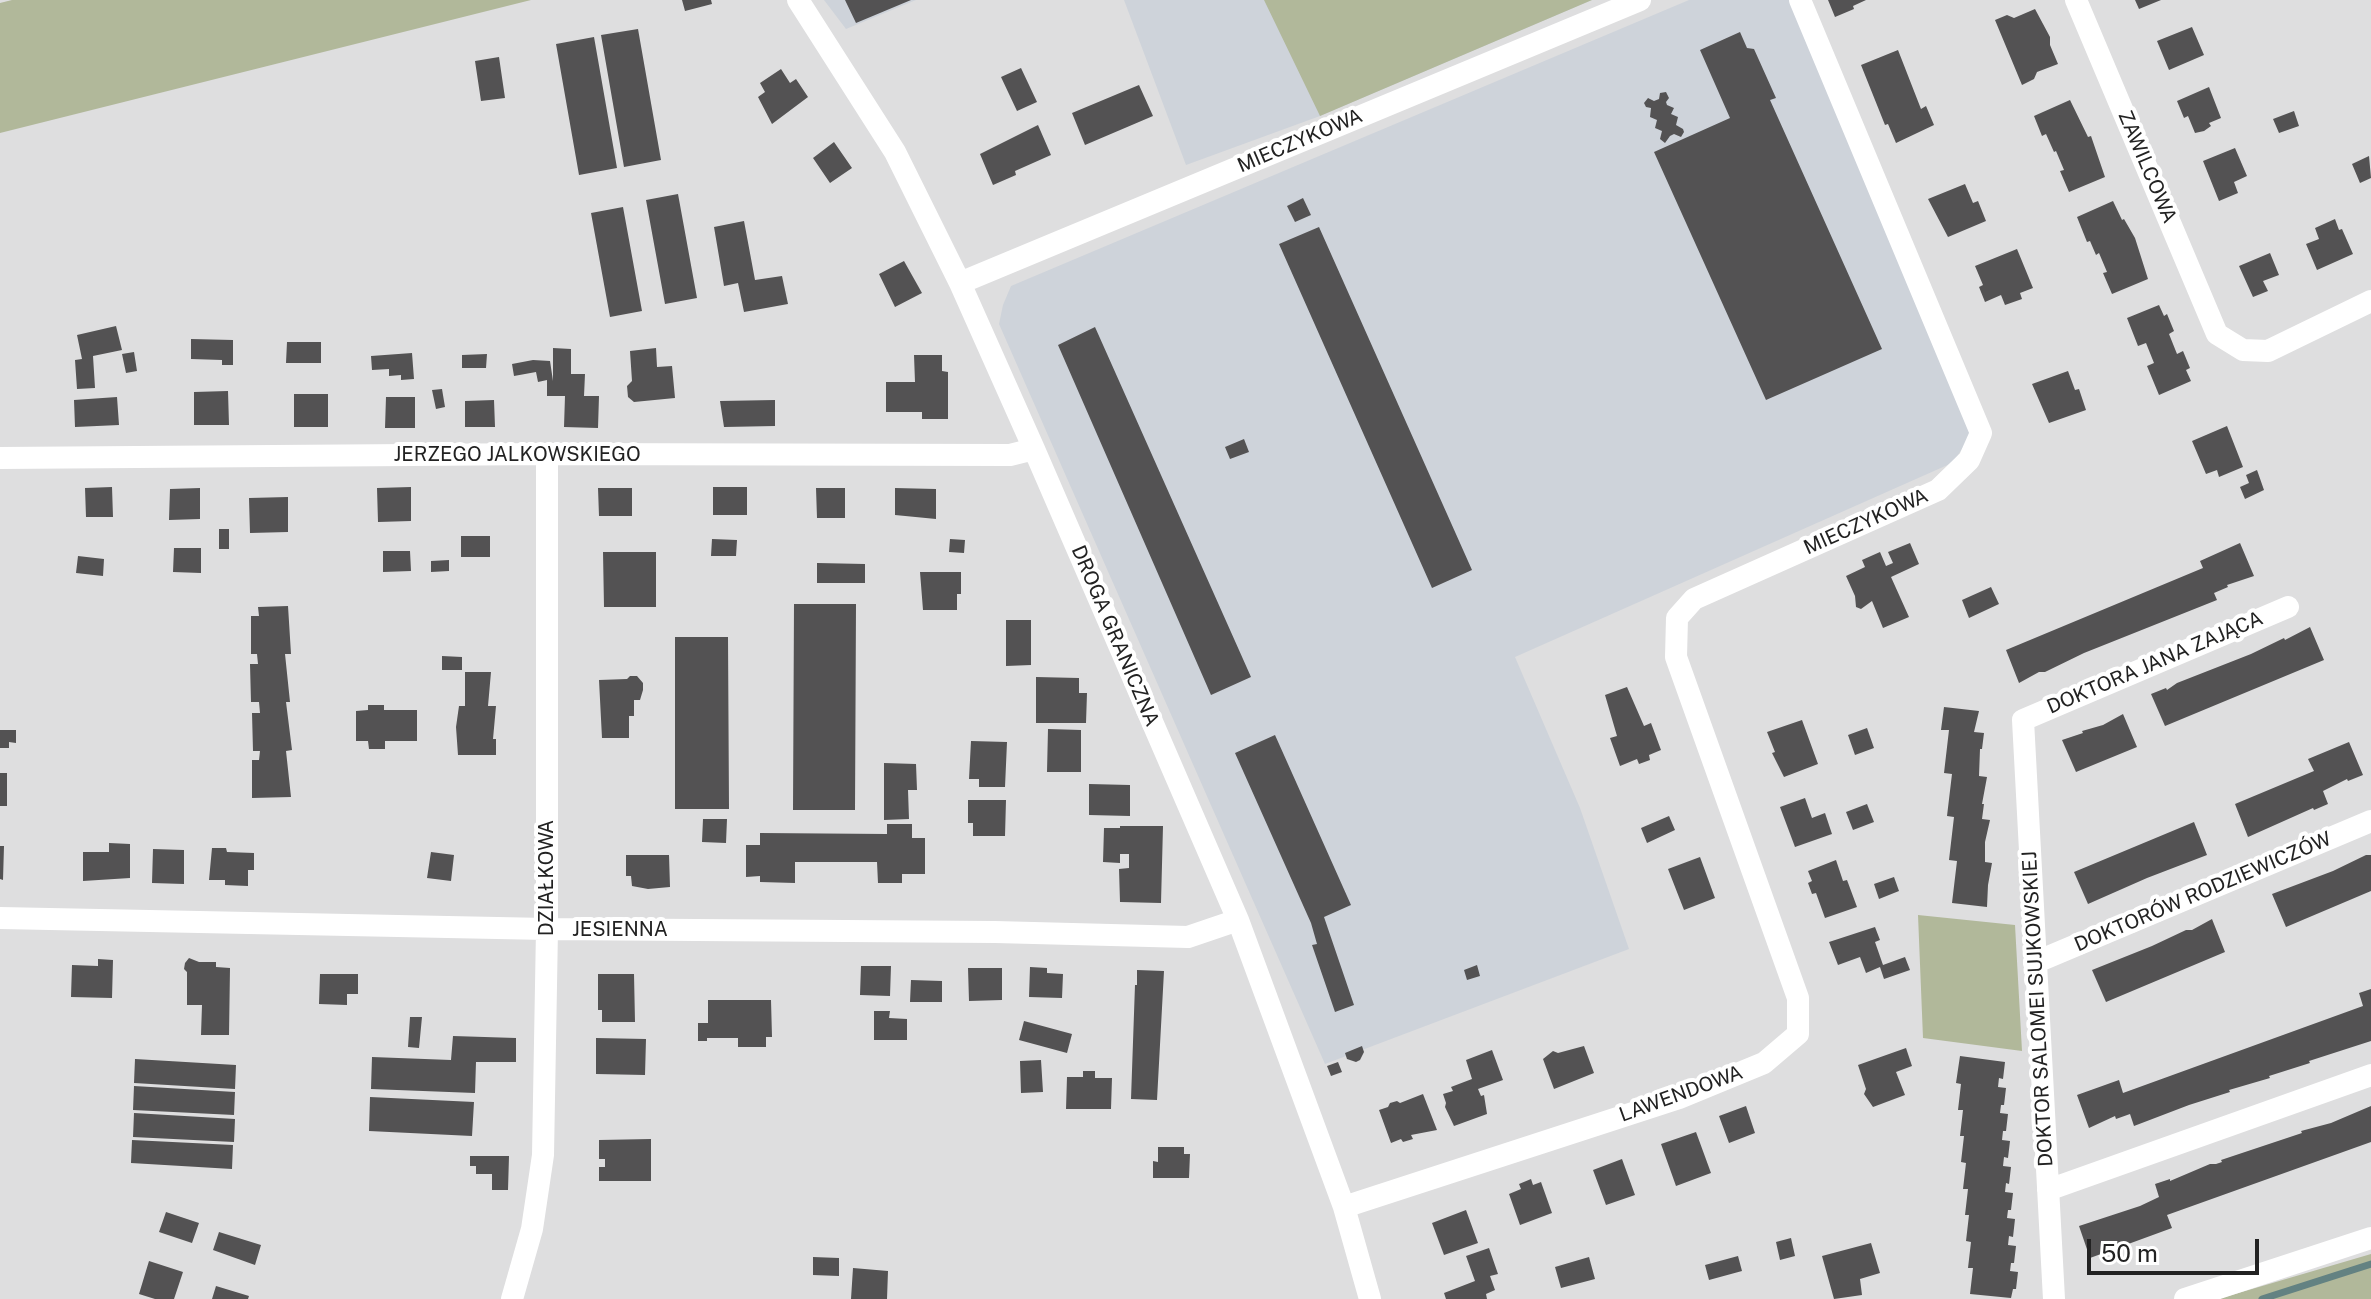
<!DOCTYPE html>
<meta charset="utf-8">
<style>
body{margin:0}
#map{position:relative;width:2371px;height:1299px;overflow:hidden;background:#dededf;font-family:"Public Sans",sans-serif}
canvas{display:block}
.scale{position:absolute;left:2087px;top:1239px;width:172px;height:36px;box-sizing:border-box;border:4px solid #222;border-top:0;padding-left:10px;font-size:24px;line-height:28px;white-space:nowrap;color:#222;-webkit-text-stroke:6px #fff;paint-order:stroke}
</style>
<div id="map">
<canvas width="2371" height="1299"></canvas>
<div class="scale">50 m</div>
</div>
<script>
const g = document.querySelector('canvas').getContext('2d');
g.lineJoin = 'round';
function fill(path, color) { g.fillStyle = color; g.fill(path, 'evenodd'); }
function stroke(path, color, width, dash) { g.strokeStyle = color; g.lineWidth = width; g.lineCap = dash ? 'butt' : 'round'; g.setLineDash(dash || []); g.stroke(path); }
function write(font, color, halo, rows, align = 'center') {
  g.font = font + ' "Public Sans",sans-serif'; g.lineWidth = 8; g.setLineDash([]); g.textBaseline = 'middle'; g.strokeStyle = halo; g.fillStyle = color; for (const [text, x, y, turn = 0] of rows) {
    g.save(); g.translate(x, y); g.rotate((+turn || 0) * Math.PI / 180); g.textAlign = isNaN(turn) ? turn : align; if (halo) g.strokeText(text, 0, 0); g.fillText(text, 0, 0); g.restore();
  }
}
const built = new Path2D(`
 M824,0H916L846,29Z
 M1124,0H1592L1320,116L1186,165Z
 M1689,0H1790L1974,433L1952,463L1515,657L1580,808L1629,949L1325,1064L999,324L1003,305L1011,286Z`);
const green = new Path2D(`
 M12,0H531L0,133V3Z
 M1264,0H1592L1320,116Z
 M1918,915L2015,925L2022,1051L1923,1038Z
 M2371,1254V1299H2218Z`);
const stream = new Path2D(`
 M2262,1299L2371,1264`);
const building = new Path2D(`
 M682,0H711L712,4L685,11Z
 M845,0H911L856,23Z
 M1828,0H1866L1853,6L1854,9L1835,17Z
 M2135,0H2161L2139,9Z
 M2035,9L2050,37V45L2058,64L2037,72L2034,79L2022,85L1995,20L2007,15L2014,18Z
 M2192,27L2204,55L2169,70L2157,41Z
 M638,29L661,160L624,167L601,35Z
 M1740,32L1747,48L1754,49L1776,98L1770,100L1882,349L1766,400L1654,152L1730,118L1700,50Z
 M594,37L617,168L579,175L556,44Z
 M1898,50L1921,109L1926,106L1934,125L1896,143L1888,124L1885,125L1861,65Z
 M499,57L505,98L481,101L475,61Z
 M1021,68L1037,102L1017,111L1001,77Z
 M781,69L790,83L796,79L808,97L772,124L758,97L765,92L760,83Z
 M1139,85L1153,116L1085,145L1072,113Z
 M2209,87L2221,118L2209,123L2211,126L2204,131L2195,133L2188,116L2184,118L2177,101Z
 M1666,92L1669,98L1666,102L1667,105L1674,108L1671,114L1678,117L1676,125L1683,129L1684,132L1681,137L1674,134L1670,136L1665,143L1660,139L1662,131L1655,128L1657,120L1650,117L1651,108L1646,107L1644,103L1648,98L1654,101L1659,99L1660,93Z
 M2070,100L2088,137L2091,136L2105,177L2069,192L2060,171L2064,170L2056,151L2054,152L2046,134L2042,136L2034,116Z
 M2294,111L2299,126L2279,133L2273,119Z
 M1038,125L1051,155L1015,171L1016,175L993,185L980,154Z
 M834,142L852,168L830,183L813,158Z
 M2235,148L2247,176L2234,182L2238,193L2219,201L2203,161Z
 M2369,156L2371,178L2360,183L2352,164Z
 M1965,184L1973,203L1978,201L1986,221L1948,237L1928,199Z
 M678,194L697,298L665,304L646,200Z
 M1303,198L1311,215L1295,222L1287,206Z
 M2113,201L2122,220L2124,219L2135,238L2148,279L2112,294L2103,273L2107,272L2099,253L2096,255L2090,241L2087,242L2077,217Z
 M623,207L642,311L610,317L591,213Z
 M2335,219L2339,230L2342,229L2353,254L2317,270L2306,244L2319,239L2315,228Z
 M744,221L755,280L782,276L788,304L744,312L738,283L724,286L714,227Z
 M1319,227L1472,570L1432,588L1279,244Z
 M2017,249L2033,288L2020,293L2022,299L2005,305L2001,295L1985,302L1979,287L1983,285L1975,266Z
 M2270,253L2279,275L2263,281L2268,291L2253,297L2239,266Z
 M904,261L922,293L895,307L879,274Z
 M2159,305L2164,316L2167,314L2174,331L2169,334L2177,354L2183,351L2190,368L2186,370L2191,381L2159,395L2147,366L2154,363L2146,343L2138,346L2127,318Z
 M116,326L122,350L93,356L95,388L77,389L75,360L82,359L77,335Z
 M1095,327L1251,677L1211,695L1058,345Z
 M191,339L233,340V365H222V360L191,359Z
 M287,342H321V363H286Z
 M553,348L571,349V374H585L584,396H599L598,428L564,427L565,396H547V380L538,382L536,372L514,376L512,364L533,360L550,361L553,381Z
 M656,348L657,367L672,366L675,398L634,402L628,397L627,386L632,381L630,351Z
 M134,352L137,371L126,373L122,354Z
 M412,353L414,379L401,380V375L389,376V369L372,370L371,356Z
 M487,354L486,368H462V355Z
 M914,355H942V371L948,372V419H922V412H886V382H915Z
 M2068,371L2075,390L2079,389L2086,410L2049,423L2032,384Z
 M442,389L445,407L436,409L432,390Z
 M228,391L229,425H194V392Z
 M294,394H328V427H294Z
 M117,397L119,425L75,427L74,400Z
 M386,397H415V428H385Z
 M494,400L495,427H465V401Z
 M775,400V426L724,427L720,401Z
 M2227,426L2243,467L2219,477L2217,470L2206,474L2192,441Z
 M1244,439L1249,452L1230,459L1225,447Z
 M2257,470L2264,490L2245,499L2240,487L2249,483L2246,475Z
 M112,487L113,517H86L85,488Z
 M411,487V521L378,522L377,488Z
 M713,487H747V515H713Z
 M200,488V519L169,520L170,489Z
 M598,488H632V516H599Z
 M816,488H845V518H817Z
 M895,488L936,489V519L895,515Z
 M288,497V532L250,533L249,498Z
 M219,529H229V549H219Z
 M461,536H490V557H461Z
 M712,539L737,540L736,556H711Z
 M950,539L965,540L964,553L949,552Z
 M1910,543L1919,564L1891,577L1909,617L1883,628L1872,601L1861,609L1856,607L1855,596L1846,576L1865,567L1862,560L1880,552L1886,566L1893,563L1888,552Z
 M2240,543L2254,576L2227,585L2228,587L2214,593L2217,600L2084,653L2045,672H2039L2019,683L2006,650L2203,568L2200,561Z
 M174,548H201V573L173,572Z
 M383,551H410L411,571L383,572Z
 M603,552H656V607H604Z
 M78,556L104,559L103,576L76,573Z
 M449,560V571L431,572V561Z
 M817,563L865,564V583H817Z
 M920,572H961V594H957V610H923Z
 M1991,587L1999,604L1969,618L1962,600Z
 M794,604H856L855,810H793Z
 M288,606L291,654H285L290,702H286L292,750L286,751L291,797L252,798V760H259L260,751H253L252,713H260L259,702H251L250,664H258L257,654H251V616H259L258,607Z
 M1006,620H1031V665L1006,666Z
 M2310,627L2324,660L2165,726L2151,694L2166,688L2167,690L2177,683L2251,654L2284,638L2285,640Z
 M675,637H728L729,809H675Z
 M442,656L462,657V670H442Z
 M465,672H491L488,706H496L493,739H496V755H458L456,727L459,706H465Z
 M630,676H637L643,683V690L640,700H634V716H629V738H602L599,680L627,679Z
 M1036,677L1079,678V693H1087L1086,723H1036Z
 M1627,687L1644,726L1651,723L1661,750L1649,755L1650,760L1639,764L1637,759L1620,766L1610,738L1617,736L1605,695Z
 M368,705H384V710H417V741H385V749H369L368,741H356V711L368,710Z
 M1944,707L1979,711L1974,732L1984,733L1982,749H1980L1979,776L1987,777L1982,804H1984L1982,819L1990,820L1985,842V862L1992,863L1988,885L1987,907L1952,903L1957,861L1949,860L1954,817L1947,816L1952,774L1944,773L1949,730H1941Z
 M2123,714L2137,747L2076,772L2062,740L2083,733L2082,731L2103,725Z
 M1802,720L1818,764L1784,777L1772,753L1775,752L1767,732Z
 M1867,728L1874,748L1855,755L1848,735Z
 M1048,729L1081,730V772H1047Z
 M0,730H16V743L9,742V748H0Z
 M1275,735L1351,905L1324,917L1354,1005L1335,1012L1312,945L1317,944L1311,923L1235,753Z
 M971,741L1007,742L1005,787H979V779H969Z
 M2349,742L2363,775L2348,781L2347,779L2323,791L2328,804L2314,810L2313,808L2248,837L2235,804L2314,771L2308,759Z
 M884,763L916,764L917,790H908L909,819L884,820Z
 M0,773H7V806H0Z
 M1089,784L1130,785V816L1089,815Z
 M1805,798L1812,818L1825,813L1832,834L1795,847L1780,807Z
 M968,800H1006L1005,836H973V823H968Z
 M1867,804L1874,822L1853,830L1846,812Z
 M1669,816L1675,830L1647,843L1641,828Z
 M703,819H727L726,843L702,842Z
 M2194,822L2207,855L2147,878L2088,904L2074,872Z
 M887,824H912V838H925V874H902V883H878L877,862H795V883L760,882V876L746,877V845H760V833L887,834Z
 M1120,826H1163L1161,903L1120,902L1119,869L1129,868V854H1120V863L1103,862L1104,828H1120Z
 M109,843L130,844V878L83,881V852H109Z
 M0,846H4L3,880L0,879Z
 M212,848H226L227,852L254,853V870H248V886L225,885V880H209Z
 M153,849L184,850V884L152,883Z
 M431,852L454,855L451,881L427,878Z
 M626,855H669L670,887L648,889L632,886L631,876H626Z
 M2366,855H2371V891L2286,927L2272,894L2333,871Z
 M1700,857L1715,898L1684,910L1668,869Z
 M1836,860L1843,881L1847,880L1857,907L1825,918L1816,893L1812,894L1808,883L1812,881L1808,871Z
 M1894,877L1899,891L1879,899L1874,884Z
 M2212,919L2225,952L2106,1002L2092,970L2152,946L2186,930H2192Z
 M1875,927L1880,940L1875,942L1883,965L1905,957L1910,970L1884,979L1880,967L1866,973L1860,957L1838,965L1829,942Z
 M189,958L199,962H216V967L230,968L229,1035H201L202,1005H187V972L184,969L185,963Z
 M98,959L113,960L112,998L71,997L72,965L98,966Z
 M1477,965L1480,976L1467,980L1464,970Z
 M861,966H891L890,996L860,995Z
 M1030,967L1047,968V973L1063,974L1062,998L1029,997Z
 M968,968H1002V1000L969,1001Z
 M1137,970L1164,971L1157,1100L1131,1099L1135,985H1137Z
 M320,974H358V994H347V1005L319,1004Z
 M598,974H634L635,1022H602V1010H598Z
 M911,980L942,981V1002H910Z
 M2371,989V1041L2309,1061L2310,1063L2269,1076L2270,1078L2229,1090L2230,1092L2189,1105L2134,1126L2130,1114L2116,1119L2115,1116L2089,1128L2077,1095L2119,1080L2123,1093L2363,1006L2359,993Z
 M708,1000H771L772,1037H766V1047H738V1038H707V1041H698V1023H708Z
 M874,1011H890L889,1018L907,1019V1040H874Z
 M410,1017H422L419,1048L408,1047Z
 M1024,1021L1072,1034L1067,1053L1019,1040Z
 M453,1036L516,1038V1062H476L475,1093L371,1089L372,1057L451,1060Z
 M596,1038L646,1039L645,1075L596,1074Z
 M1362,1046L1364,1052L1360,1060L1356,1062L1347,1059L1345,1053Z
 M1584,1046L1594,1073L1554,1089L1543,1059L1553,1051L1558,1053Z
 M1906,1048L1912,1066L1896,1072L1905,1095L1873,1107L1864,1094L1866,1089L1858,1065Z
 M1492,1050L1503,1080L1478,1089L1481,1096L1484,1095L1487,1114L1454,1126L1445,1107L1446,1103L1443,1094L1453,1091L1451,1087L1472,1079L1466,1060Z
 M1960,1056L2005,1062L2003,1079L1999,1078L1998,1087L2006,1088L2004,1105H2001L2000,1113L2008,1114L2006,1131H2003L2002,1140L2010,1141L2008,1158L2004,1157L2003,1166L2011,1167L2009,1184L2006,1183L2005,1192L2013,1193L2011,1210H2008L2007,1218L2015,1219L2013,1237L2009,1236L2008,1245L2016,1246L2014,1263H2011L2010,1271L2018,1272L2016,1289H2013L2011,1298L1970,1294L1973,1268H1968L1971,1242L1966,1241L1969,1215H1965L1968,1189H1963L1966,1163L1961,1162L1964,1136H1960L1963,1110H1958L1961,1084L1956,1083Z
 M135,1059L236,1065L235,1089L134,1083Z
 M1041,1060L1043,1092L1021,1093L1020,1061Z
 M1338,1062L1342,1072L1331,1076L1327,1066Z
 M1083,1071H1095V1078H1112L1111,1109H1066L1067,1077H1083Z
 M134,1086L235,1092L234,1115L133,1110Z
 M1423,1094L1437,1130L1411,1135L1413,1139L1403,1142L1401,1139L1391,1143L1379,1110L1388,1107L1390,1103L1397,1101L1400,1103Z
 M370,1097L474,1102L472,1136L369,1131Z
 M1746,1106L1755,1133L1729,1143L1719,1116Z
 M2371,1106V1142L2167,1215L2172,1228L2090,1258L2079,1226L2140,1206L2159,1197L2155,1184L2170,1179V1181L2210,1164H2216L2222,1162L2221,1160L2302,1133L2301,1131L2331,1123Z
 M134,1113L235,1119L234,1142L133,1137Z
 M1696,1132L1711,1173L1676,1186L1661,1144Z
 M651,1139V1181H599V1167H605V1159H599V1140Z
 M132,1140L233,1145L232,1169L131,1163Z
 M1158,1147H1184V1154H1190L1189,1178H1153V1161L1158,1162Z
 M470,1156H509L508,1190H492V1174H476V1166H470Z
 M1622,1159L1635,1195L1606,1205L1593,1170Z
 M1531,1179L1533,1185L1541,1182L1552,1213L1520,1225L1509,1194L1521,1189L1519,1184Z
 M1466,1210L1478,1243L1444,1255L1432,1223Z
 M166,1212L199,1223L192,1243L159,1232Z
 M219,1232L261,1245L255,1265L213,1250Z
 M1791,1238L1795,1256L1780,1260L1776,1242Z
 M1871,1243L1880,1273L1860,1279L1862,1295L1834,1299L1822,1256Z
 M1489,1248L1498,1274L1490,1276L1495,1290L1486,1294L1487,1299H1446L1444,1293L1475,1281L1466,1256Z
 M1738,1256L1742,1271L1709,1280L1705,1265Z
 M813,1257L839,1258V1276L813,1275Z
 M1589,1257L1595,1279L1561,1288L1555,1267Z
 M149,1261L183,1272L174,1299H155L139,1294Z
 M853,1268L888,1271L887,1299H851Z
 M216,1286L249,1296L248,1299H212Z`);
const street = new Path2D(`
 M798,0L895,152L960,283L1034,449L1238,920L1344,1207L1370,1299
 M2076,0L2217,334L2243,350L2268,351L2371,301
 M960,283L1640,0
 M0,458L547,454L1010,455L1034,449
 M0,918L547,929L995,932L1188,937L1238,920
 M2034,963L2371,821
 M2048,1190L2371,1075
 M1344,1207L1679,1098L1764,1063L1798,1034V998L1676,657L1677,618L1694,599L1938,490L1969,460L1981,433L1800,0
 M512,1299L532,1229L543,1155L547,929V454
 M2054,1299L2023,720L2288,607
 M2185,1299L2371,1238`);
const streetNames = [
 ["MIECZYKOWA",1300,141,-23],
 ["ZAWILCOWA",2147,167,67],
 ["JERZEGO JALKOWSKIEGO",517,455],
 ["MIECZYKOWA",1866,522,-24],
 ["DROGA GRANICZNA",1115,636,67],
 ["DOKTORA JANA ZAJĄCA",2155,663,-23],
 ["DZIAŁKOWA",547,878,-90],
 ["DOKTORÓW RODZIEWICZÓW",2203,892,-23],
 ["JESIENNA",620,930],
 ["DOKTOR SALOMEI SUJKOWSKIEJ",2038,1009,-93],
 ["LAWENDOWA",1681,1094,-20]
];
fill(built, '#ced3da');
fill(green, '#b1b89a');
stroke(stream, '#638282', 7);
fill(building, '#535253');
stroke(street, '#fff', 22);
write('20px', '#222', '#fff', streetNames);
</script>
